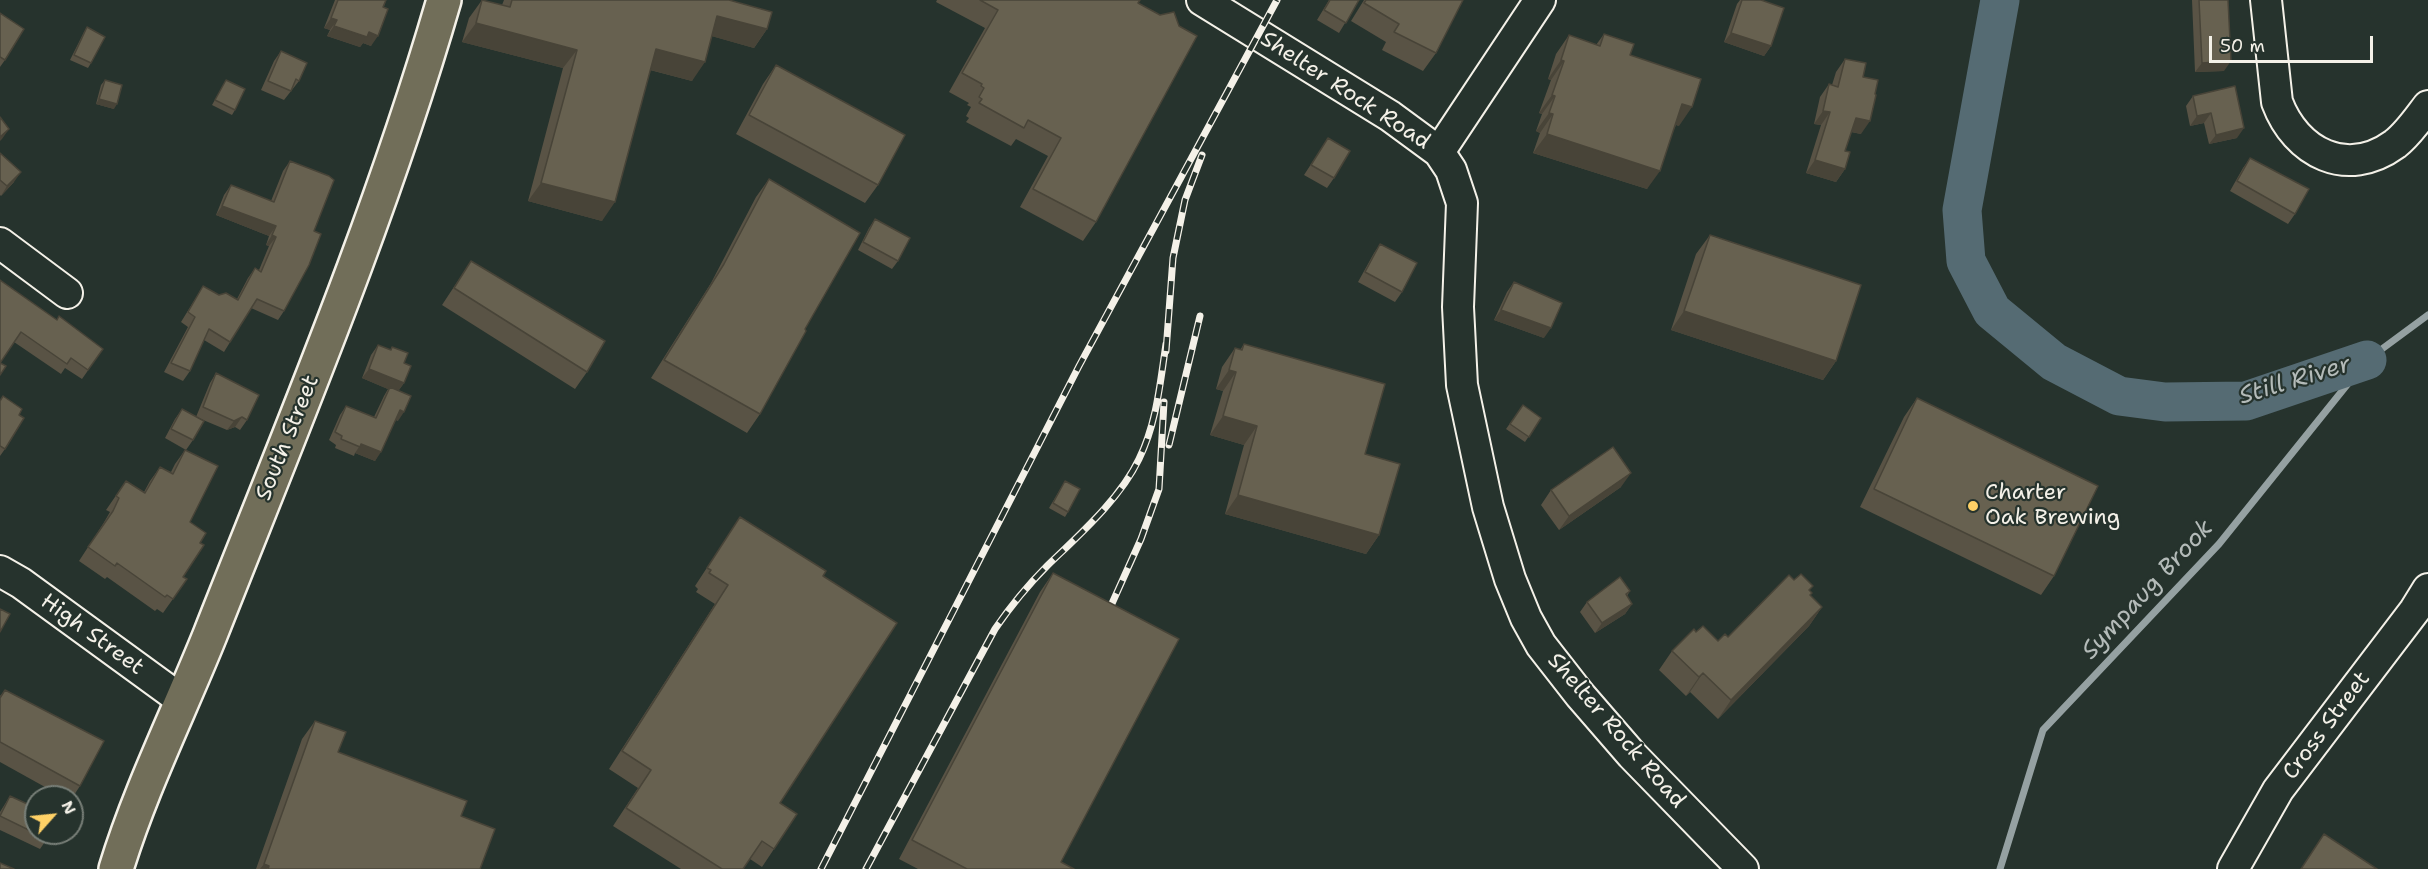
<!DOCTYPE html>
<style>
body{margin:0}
#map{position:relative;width:2428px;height:869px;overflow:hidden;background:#26332d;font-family:"Shantell Sans",sans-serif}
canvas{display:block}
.north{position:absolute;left:24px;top:785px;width:60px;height:60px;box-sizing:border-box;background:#26332d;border:2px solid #787f78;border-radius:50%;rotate:63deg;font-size:16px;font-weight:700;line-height:24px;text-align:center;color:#f4f1e8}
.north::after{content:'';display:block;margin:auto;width:21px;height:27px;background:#ffd166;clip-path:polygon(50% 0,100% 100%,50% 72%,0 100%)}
.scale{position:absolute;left:2209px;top:36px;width:164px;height:27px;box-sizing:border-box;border:3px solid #f4f1e8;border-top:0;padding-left:8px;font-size:18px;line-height:21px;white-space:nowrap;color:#f4f1e8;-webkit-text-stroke:4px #26332d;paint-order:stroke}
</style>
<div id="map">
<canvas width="2428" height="869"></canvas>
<div class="north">N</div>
<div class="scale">50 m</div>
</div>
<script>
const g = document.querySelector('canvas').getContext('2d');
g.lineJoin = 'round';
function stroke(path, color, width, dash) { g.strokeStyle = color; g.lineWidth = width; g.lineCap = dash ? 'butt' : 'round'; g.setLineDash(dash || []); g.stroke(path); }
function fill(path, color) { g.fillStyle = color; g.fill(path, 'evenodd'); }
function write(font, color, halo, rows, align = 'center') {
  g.font = font + ' "Shantell Sans",sans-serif'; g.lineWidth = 4.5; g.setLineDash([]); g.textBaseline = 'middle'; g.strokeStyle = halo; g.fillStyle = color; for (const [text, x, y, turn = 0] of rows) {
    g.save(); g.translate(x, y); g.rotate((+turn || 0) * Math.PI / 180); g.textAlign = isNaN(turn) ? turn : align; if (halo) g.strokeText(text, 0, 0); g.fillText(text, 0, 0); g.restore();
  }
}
const stream = new Path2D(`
 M2000,869L2043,730L2219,544L2367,360L2428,315`);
const river = new Path2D(`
 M2000,0L1962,210L1966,261L1992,311L2054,362L2119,396L2165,402L2246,401L2367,360`);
const minor = new Path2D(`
 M1202,0L1390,116L1439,152L1451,170L1462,203L1458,307L1462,385L1488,507L1510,579L1526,618L1541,645L1580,695L1632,755L1743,869
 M2266,0L2277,102C2296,153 2347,179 2395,144C2408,134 2418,119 2428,106
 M1439,152L1540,0
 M0,243L67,293
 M0,571L21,583L183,701
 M2233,869L2278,790L2415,610L2428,589`);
const major = new Path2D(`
 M116,869C140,790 179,712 210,635C293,425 381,217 444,0`);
const rail = new Path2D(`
 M1166,351L1173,258L1185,200L1202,155
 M1169,445L1200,316
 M1105,619L1141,539L1159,489L1164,402
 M821,869L1079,366L1277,0
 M866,869L995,629C1010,607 1028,585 1047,566C1079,535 1120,499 1139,459C1157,422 1160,383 1166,344`);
const wall = new Path2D(`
 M335,0H386L371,46L363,43L360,47L327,36L330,30L324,28Z
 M482,0L502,5L504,0H729L767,29L754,48L712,36L692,81L650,70L602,221L528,201L563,68L462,42L469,18Z
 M937,0H1140L1138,3L1096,222L1083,241L1020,207L1048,156L1016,139L1011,146L966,122L969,118L966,116L971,107L967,105L969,103L949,92L985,28L936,2Z
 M1329,0H1359L1339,33L1317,20Z
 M1364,0H1463L1436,53L1423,71L1382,50L1386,42L1351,21Z
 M1740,0H1761L1771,46L1764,56L1724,42L1737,4Z
 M2192,0H2228L2224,71L2195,72Z
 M0,13L5,60L0,67Z
 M87,27L91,63L88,68L70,60L84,32Z
 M1604,34L1630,55L1679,126L1676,125L1647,189L1533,153L1540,133L1536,131L1542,114L1539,113L1551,80L1548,79L1556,54L1569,35L1596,45Z
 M281,51L299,81L284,100L261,90L274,61Z
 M1845,59L1863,77L1861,134L1851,132L1845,151V169L1836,182L1806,173L1821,125L1814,124L1820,97L1829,84L1832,85L1836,72Z
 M776,65L878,185L865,203L736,134L763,84Z
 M105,80L114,109L96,104L101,85Z
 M226,80L235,110L232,115L212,105Z
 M2193,96L2237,138L2209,144L2204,123L2190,126L2186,106Z
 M1328,138L1334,178L1327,188L1304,175Z
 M0,153L14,182L1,196L0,195Z
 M2250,158L2295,214L2288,224L2230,191L2243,168Z
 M290,161L284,311L278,320L251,308L224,352L204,340L190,371L183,381L164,372L188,327L181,322L203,286L219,295L237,299L248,278L255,268L259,270L269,246L266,245L269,236L216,215L224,195L231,185L271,201L283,171Z
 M769,179L805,329L760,414L747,433L651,378L711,283L756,197Z
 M875,219L898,261L892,269L858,250L869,228Z
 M1710,235L1836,361L1823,380L1671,330L1696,254Z
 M1380,244L1402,292L1395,302L1358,282L1374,253Z
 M471,261L587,372L575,389L442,305Z
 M0,280L57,320L103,349L82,379L65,368L61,374L14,342L0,363V375Z
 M1514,282L1544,338L1494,320L1507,292Z
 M1244,344L1365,454L1379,535L1366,554L1225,514L1244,445L1210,435L1223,391L1216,389L1222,367L1235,348L1240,350Z
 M378,345L390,350L392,347L404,363V383L398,391V421L396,420L375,461L355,453L354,456L335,448L336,445L329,440L340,415L346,406L374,417L384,396L388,389L362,378L371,355Z
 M216,373L247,420L240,430L235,427L227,430L196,417L210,383Z
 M1917,398L2054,576L2041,595L1860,507L1904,417Z
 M0,401L19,415L5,449L0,456Z
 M1523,405L1541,418L1525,442L1506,429Z
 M182,409L193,440L186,450L165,438L175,419Z
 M185,450L190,522L200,543L183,577L187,579L163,613L157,609L155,611L107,577L105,579L79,561L103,524L110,512L106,510L126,481L144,492L150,481L160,467L171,472L175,464Z
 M1065,481L1068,512L1065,517L1049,508Z
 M1621,487L1559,530L1541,505L1551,490Z
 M740,517L823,576L780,803L774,849L762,867L750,859L743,869H681L613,826L638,788L609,769L715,604L696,592L698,589L695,586Z
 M1053,573L1061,862L1074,869H918L899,859L1040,592Z
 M1794,580L1809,591L1810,596L1822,607L1809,626L1718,719L1690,692L1686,696L1659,670L1672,651L1696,632L1718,641L1728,637Z
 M1630,591L1627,596L1632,604L1625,614L1595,633L1580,612L1587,602Z
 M5,690L80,786L72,798V797H63L0,762V696Z
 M315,721L338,752L461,816L480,869H256L302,739Z
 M10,796L51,833L40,849L0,830V812Z`);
const shadedWall = new Path2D(`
 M717,16L767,29L754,48L704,34Z
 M331,18L337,20L330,30L324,28Z
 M476,23L577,50L563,68L462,42Z
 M334,26L369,32L378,36L371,46L363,43L360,47L327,36Z
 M1731,33L1771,46L1764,56L1724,42Z
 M656,49L705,62L692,81L643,68Z
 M1561,60L1564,61L1551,80L1548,79Z
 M2231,61L2224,71L2195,72L2202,63Z
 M1552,95L1555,96L1542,114L1539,113Z
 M99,99L117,104L114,109L96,104Z
 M1682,104L1692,107L1679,126L1669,122Z
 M1823,111L1830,112L1821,125L1814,124Z
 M1549,113L1553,114L1540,133L1536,131Z
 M2211,113L2204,123L2190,126L2197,116Z
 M1856,118L1870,121L1861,134L1847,131Z
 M2244,128L2237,138L2209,144L2216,135Z
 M9,129L2,139L0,141V137Z
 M1547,134L1660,171L1647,189L1533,153Z
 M1815,160L1845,169L1836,182L1806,173Z
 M21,172L14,182L1,196L7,186Z
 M541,183L615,202L602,221L528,201Z
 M222,206L276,226L269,236L216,215Z
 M272,235L276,237L269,246L266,245Z
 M1501,310L1551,328L1544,338L1494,320Z
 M1684,311L1836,361L1823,380L1671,330Z
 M369,369L404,383L397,393L362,378Z
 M1229,370L1236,372L1223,391L1216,389Z
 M400,410L404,412L398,421L394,419Z
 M1223,416L1257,426L1244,445L1210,435Z
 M242,417L235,427L227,430L234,421Z
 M361,444L381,452L375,461L355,453Z
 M1631,473L1621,487L1559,530L1569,516Z
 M1238,495L1379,535L1366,554L1225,514Z
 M1632,604L1625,614L1595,633L1602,623Z
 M1822,607L1809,626L1718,719L1731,700Z
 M1703,673L1690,692L1686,696L1699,677Z
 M264,864L269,866L267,869H260Z`);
const building = new Path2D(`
 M338,0H386L383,7L388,9L378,36L369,32L367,37L334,26L337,20L331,18Z
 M482,0L510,7L512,0H729L772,12L767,29L717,16L705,62L656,49L615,202L541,183L577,50L476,23Z
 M980,0H1140L1138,3L1160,15L1174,12L1179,26L1197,36L1096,222L1033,189L1061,138L1028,120L1024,128L979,103L982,99L979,97L984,88L981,86L982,84L962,73L998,10Z
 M1330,0H1359L1346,23L1324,10Z
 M1366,0H1463L1436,53L1394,32L1399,24L1364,3Z
 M1742,0H1761L1784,8L1771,46L1731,33Z
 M2199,0H2228L2231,61L2202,63Z
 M0,13L24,29L5,60L0,57Z
 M87,27L105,37L91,63L74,55Z
 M1604,34L1634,44L1630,55L1701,79L1692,107L1682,104L1660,171L1547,134L1553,114L1549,113L1555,96L1552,95L1564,61L1561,60L1569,35L1600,46Z
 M281,51L307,63L299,81L296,79L291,91L268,81Z
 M1845,59L1866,63L1863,77L1878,80L1875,94L1876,95L1870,121L1856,118L1845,151L1850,152L1845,169L1815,160L1830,112L1823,111L1829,84L1838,87Z
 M776,65L905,135L878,185L749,115Z
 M105,80L122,85L117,104L99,99Z
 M226,80L245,89L235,110L215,100Z
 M2235,86L2244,128L2216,135L2211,113L2197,116L2193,96Z
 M0,117L9,129L0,137Z
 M1328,138L1350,151L1334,178L1311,165Z
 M0,153L21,172L7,186L0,180Z
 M2250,158L2309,189L2295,214L2237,181Z
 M290,161L329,176L334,180L314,231L321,234L309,265L284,311L257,299L230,342L209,329L190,371L171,363L195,317L188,312L203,286L219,295L226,293L238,300L255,268L261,272L276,237L272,235L276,226L222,206L231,185L274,202Z
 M769,179L860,233L805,329L806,331L760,414L664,360L724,264Z
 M875,219L910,238L898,261L863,242Z
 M1710,235L1861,285L1836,361L1684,311Z
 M1380,244L1417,263L1402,292L1365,272Z
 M471,261L605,341L587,372L454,288Z
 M0,280L57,320L59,316L103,349L88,370L71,358L67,364L21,332L0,363L6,366L0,375Z
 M1514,282L1562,303L1551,328L1501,310Z
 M1244,344L1385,384L1365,454L1400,464L1379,535L1238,495L1257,426L1223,416L1236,372L1229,370L1235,348L1242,350Z
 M378,345L391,350L392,347L408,353L404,363L411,366L404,383L369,369Z
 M216,373L259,395L247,420L242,417L234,421L203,407Z
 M390,387L411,396L404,412L400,410L381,452L361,444L360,447L341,439L342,436L335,432L346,406L376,418Z
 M3,396L22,409L19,415L24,418L5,449L0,446V401Z
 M1917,398L2098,486L2054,576L1874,489Z
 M1523,405L1541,418L1529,437L1510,424Z
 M182,409L204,421L193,440L171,429Z
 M1613,447L1631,473L1569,516L1551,490Z
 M185,450L218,466L190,522L206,533L200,543L204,545L183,577L187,579L173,599L167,595L165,597L117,563L115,566L88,547L113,511L119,498L116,496L126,481L145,493L160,467L173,474Z
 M1065,481L1080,489L1068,512L1053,503Z
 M740,517L826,571L823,576L897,623L780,803L797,814L774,849L762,841L743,869H722L626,808L651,770L622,751L728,585L709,573L711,570L707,568Z
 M1053,573L1179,639L1061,862L1074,869H967L912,840Z
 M1801,574L1813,586L1809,590L1812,593L1810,595L1822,607L1731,700L1703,673L1699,677L1672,651L1694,629L1696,632L1703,626L1718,641L1725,634L1728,637L1789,575L1794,580Z
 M1620,577L1630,591L1626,594L1632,604L1602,623L1587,602Z
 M0,609L10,614L0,632Z
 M5,690L104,741L80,786L0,742V698Z
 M315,721L346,732L338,752L467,801L461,816L495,829L480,869H268L269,866L264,864Z
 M10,796L36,808V833H51L47,839L0,816Z
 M2324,834L2377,869H2301Z
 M0,863L14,869H0Z`);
const markers = [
 [1973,506,6,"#ffd166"]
];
const streetNames = [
 ["Shelter Rock Road",1345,91,33],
 ["South Street",288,438,-68],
 ["High Street",92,635,36],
 ["Cross Street",2327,726,-53],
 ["Shelter Rock Road",1616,731,49]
];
const poiNames = [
 ["Charter",1985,493],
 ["Oak Brewing",1985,518]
];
const waterNames = [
 ["Still River",2295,381,-17],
 ["Sympaug Brook",2148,590,-47]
];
stroke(stream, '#95a1a2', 7);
stroke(river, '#556b73', 39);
stroke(minor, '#f4f1e8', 34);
stroke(major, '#f4f1e8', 38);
stroke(minor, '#26332d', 30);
stroke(major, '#716e59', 33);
stroke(rail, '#f4f1e8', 7);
stroke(rail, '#26332d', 4.5, [14]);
fill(wall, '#595345');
fill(shadedWall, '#484438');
fill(building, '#676150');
stroke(building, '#484438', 1.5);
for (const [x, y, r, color] of markers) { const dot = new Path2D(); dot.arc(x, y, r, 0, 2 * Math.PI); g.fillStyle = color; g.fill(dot); stroke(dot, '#26332d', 2); }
write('22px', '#f4f1e8', '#26332d', streetNames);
write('22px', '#f4f1e8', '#26332d', poiNames, 'left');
write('italic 24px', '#b4bbb9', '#26332d', waterNames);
</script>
